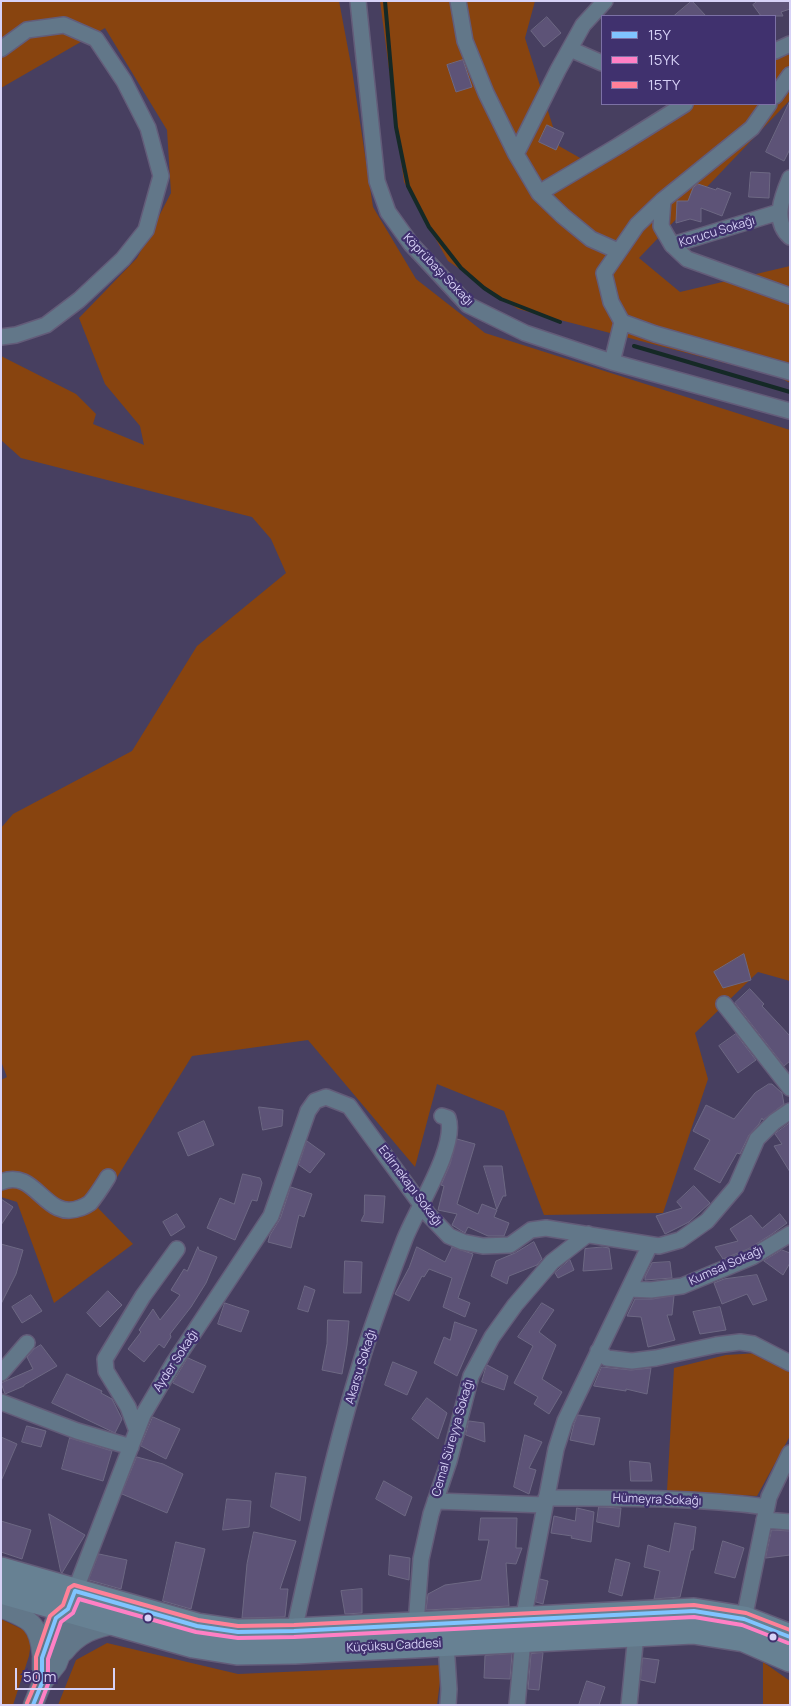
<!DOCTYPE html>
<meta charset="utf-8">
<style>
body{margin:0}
#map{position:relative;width:791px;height:1706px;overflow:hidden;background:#473f60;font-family:Manrope,sans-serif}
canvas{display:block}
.frame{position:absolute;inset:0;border:2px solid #d7d2f7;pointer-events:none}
.legend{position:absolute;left:601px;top:15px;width:175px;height:90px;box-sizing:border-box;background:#40316e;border:1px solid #7c71a5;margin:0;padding:6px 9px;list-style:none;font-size:15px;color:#d7d2f7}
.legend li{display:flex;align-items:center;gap:10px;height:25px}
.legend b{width:25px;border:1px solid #7c71a5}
.scale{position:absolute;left:15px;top:1668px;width:100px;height:22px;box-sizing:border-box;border:2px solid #d7d2f7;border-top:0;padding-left:6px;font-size:15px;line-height:18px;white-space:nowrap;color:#d7d2f7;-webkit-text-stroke:4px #40316e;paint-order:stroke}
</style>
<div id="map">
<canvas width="791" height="1706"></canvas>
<div class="frame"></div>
<ul class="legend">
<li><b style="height:6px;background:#80c4ff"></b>15Y</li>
<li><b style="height:6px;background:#ff80c5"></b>15YK</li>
<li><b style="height:6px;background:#ff8098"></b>15TY</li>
</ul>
<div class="scale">50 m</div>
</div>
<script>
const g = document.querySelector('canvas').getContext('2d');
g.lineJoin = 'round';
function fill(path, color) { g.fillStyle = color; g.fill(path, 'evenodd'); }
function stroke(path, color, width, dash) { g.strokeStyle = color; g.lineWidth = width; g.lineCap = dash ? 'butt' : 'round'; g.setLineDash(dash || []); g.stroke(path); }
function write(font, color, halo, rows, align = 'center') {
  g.font = font + ' Manrope,sans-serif'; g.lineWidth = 4.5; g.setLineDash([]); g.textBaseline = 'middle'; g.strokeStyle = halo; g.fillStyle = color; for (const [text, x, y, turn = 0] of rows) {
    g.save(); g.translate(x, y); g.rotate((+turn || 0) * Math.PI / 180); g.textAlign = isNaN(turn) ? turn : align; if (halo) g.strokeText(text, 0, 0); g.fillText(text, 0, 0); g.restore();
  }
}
const green = new Path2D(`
 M1,1H339L352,70L373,207L416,279L485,333L790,430V981L758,972L695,1033L708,1079L663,1213L544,1215L504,1111L437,1084L415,1167L308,1040L192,1056L98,1208L133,1244L54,1303L17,1202L1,1197V1080L7,1077L1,1061V828L13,814L132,751L197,646L286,573L271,539L252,517L21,458L1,440V356L76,394L96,414L93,424L144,445L140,426L105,384L79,318L137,258L171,193L167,130L105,28L1,88Z
 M380,1H535L525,38L559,146L596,167L686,104H775V43L790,56V100L639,258L680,292L790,266V383L779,377L518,309L448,261L404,182Z
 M758,1353L780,1365L790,1373V1436L757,1496L667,1491L674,1368L726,1355Z
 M1,1619L24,1630L31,1642L29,1656L13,1705H1Z
 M107,1643L238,1674L442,1665L437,1705H58L76,1660Z
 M763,1662L790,1681V1705H763Z`);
const stream = new Path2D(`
 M385,1L396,127L408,186L429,227L461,268L484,288L501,299L560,322
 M634,346L790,392`);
const building = new Path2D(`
 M692,1L706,16H674Z
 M758,1H790V9L781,12L783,16H761L753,5Z
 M547,17L561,33L544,47L531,31Z
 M463,60L472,87L456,92L447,65Z
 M790,101V149L784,161L766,152Z
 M547,125L564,133L556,150L539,142Z
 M751,172L770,173L769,198L749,197Z
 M698,184L716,190L717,188L731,193L722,216L701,208V222L690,219L676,223L677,201H688L693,188Z
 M744,954L751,980L723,988L714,972Z
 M750,989L764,1004L762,1006L790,1036V1061L784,1066L735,1003Z
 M736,1034L756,1060L738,1073L719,1046Z
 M769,1084H772L782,1093L784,1104L763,1120L762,1118L759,1124L749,1135L740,1154L737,1153L720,1183L694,1169L710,1140L693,1131L706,1105L734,1119L755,1093Z
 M259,1107L283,1110L282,1126L263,1130Z
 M204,1121L214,1145L188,1156L178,1133Z
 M790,1123V1172L774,1146L782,1144L775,1134Z
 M457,1139L475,1144L457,1204L478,1214L482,1204L497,1210L494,1217L509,1223L504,1236H488L468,1227L465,1233L452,1225L457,1214L438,1210L444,1186L441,1185L450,1164Z
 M307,1141L325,1154L310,1173L299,1165Z
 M484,1166H502L506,1196H503L497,1209Z
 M243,1174L260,1178L262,1183L257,1201L252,1200L235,1240L207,1228L220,1198L234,1204Z
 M694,1186L710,1203L689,1222L665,1234L656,1216L682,1208L677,1202Z
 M291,1187L312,1194L304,1217L299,1215L291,1248L268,1242L270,1235L280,1219Z
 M365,1195L385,1196L383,1223L361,1221L364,1215Z
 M1,1199L13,1207L1,1225Z
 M177,1214L185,1227L171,1236L163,1222Z
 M780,1214L787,1223L772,1234L748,1249L723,1259L715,1247L738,1241L730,1229L751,1215L762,1228Z
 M534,1242L542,1259L537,1265L509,1276L507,1284L491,1276L496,1261L515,1253Z
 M1,1244L23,1250L16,1274L1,1304Z
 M198,1247L199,1250L217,1257L206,1283L191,1307L170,1334L171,1337L164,1348L159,1344L144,1362L128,1349L141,1332L139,1330L153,1309L160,1320L180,1295L171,1290L184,1269L187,1271Z
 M417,1247L445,1262L452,1247L473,1254L458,1298L470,1303L465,1317L443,1307L452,1278L429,1269L424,1277L422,1276L409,1301L395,1294L409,1268Z
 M603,1247L609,1248L612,1269L583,1271L585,1249Z
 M782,1250L790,1253V1263L783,1275L764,1261Z
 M570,1260L574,1270L558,1278L555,1273Z
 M345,1261L362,1262L361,1293H344Z
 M670,1262L672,1278L645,1280V1277L652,1263Z
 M757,1275L767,1300L753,1305L747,1294L722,1304L714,1283L724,1279Z
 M305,1286L315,1290L308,1312L298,1309Z
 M108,1291L122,1305L100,1327L87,1313Z
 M31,1295L42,1311L22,1323L12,1307Z
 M674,1296L672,1315H667L675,1340L648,1347L641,1317L627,1316L635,1299H652Z
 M225,1303L249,1311L241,1332L218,1324Z
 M542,1303L554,1310L539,1332L556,1345L542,1379L562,1392L549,1414L534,1404L538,1397L514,1383L533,1346L518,1337Z
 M720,1307L726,1330L700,1334L693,1312Z
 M328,1320L349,1321L347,1345L342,1374L322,1370L327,1344Z
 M455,1322L477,1330L457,1376L434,1363L444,1337L450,1340Z
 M41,1345L57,1366L24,1385V1386L5,1394L1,1383L33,1369L27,1357L34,1349Z
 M188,1358L206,1366L193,1393L173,1383Z
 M393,1362L417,1372L407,1395L385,1385Z
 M487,1365L508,1376L504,1390L482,1382Z
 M602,1367L631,1370L651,1368L647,1394L626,1389V1391L594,1386Z
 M67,1374L102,1391L101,1393L112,1399L122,1419L115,1433L52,1403Z
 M427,1398L447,1413L438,1439L412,1419Z
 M578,1415L600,1418L594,1445L570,1440L574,1424Z
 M153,1417L180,1429L166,1459L141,1446Z
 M469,1421L484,1423L485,1442L466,1435Z
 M27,1426L46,1431L41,1447L22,1442Z
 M525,1435L542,1442L529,1468L536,1470L529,1494L514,1487Z
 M1,1437L17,1444L1,1481Z
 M70,1438L112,1451L103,1481L62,1469Z
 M137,1457L163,1464L183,1474L167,1513L122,1494Z
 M630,1461L650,1463L652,1481H631Z
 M276,1473L306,1477L300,1521L271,1507Z
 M384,1481L412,1497L405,1516L376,1499Z
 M227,1499L251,1501L249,1527L223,1530Z
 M599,1507L621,1508L619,1527L597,1522Z
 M577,1508L594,1512L591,1542L571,1538L572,1536L551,1533L554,1516L575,1521Z
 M49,1514L85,1535L62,1573L61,1572Z
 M481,1518H517L516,1548H522L516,1564L506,1563L509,1606L426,1610L428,1594L445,1585L481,1580L489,1540H479Z
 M1,1521L31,1530L22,1559L1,1552Z
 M675,1523L696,1527L693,1550H691L680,1597L654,1599L660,1571L644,1567L648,1545L669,1552Z
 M772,1530L790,1531V1555L766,1558Z
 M254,1532L296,1541L280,1589H288L285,1617L242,1618L247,1564Z
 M723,1541L744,1548L735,1578L715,1573Z
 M176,1542L205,1549L191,1609L163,1601Z
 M99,1554L127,1560L121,1589L89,1580Z
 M390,1555L410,1558L409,1580L389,1575Z
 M616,1559L630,1563L622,1596L609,1592Z
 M540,1579L548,1581L543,1604L536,1602Z
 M362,1589V1613L345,1614L341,1591Z
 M543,1653L539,1690L528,1689L531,1654Z
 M512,1654L510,1679L484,1678L485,1656Z
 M643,1658L659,1660L655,1683L641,1680Z
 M587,1681L605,1687L599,1705H579Z`);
const minor = new Path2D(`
 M358,1L377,181L388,212L411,244L468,305L525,333L612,362L790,411
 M458,1L465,41L486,93L516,154L539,193L563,216L591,239L618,251
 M1,49L27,30L64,25L96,39L124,81L148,128L161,176L146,230L123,259L79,300L46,325L16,335L1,337
 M570,49L602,63
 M775,51L790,44
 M775,96L790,75
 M769,104L752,128L663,200L637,225L604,273L611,302L622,322L655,334L790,372
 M516,154L558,70L583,25L605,1
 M790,178C782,197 772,221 790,237
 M539,193L618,146L685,104
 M663,200L661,226L672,245L779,212
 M672,245L687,259L790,296
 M612,362L622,322
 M724,1004L790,1088
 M1,1182C36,1167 45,1222 80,1208C84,1207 87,1205 90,1203C97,1195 103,1185 108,1177
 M629,1289L651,1290L682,1286L752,1257L790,1234
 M598,1351L607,1358L632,1361L656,1358L716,1345L740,1342L753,1344L790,1363
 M1,1373L27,1343
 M1,1402L77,1431L131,1447
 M137,1431L128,1407L106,1371L105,1359L143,1296L177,1249
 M546,1498C620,1498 694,1497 767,1507
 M435,1501L545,1505
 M764,1520L790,1522
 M75,1591L143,1415L173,1364L271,1216L308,1111L315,1101L326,1097L349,1106L428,1214L449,1236L463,1242L483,1246L510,1245L531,1230L546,1228L659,1246L680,1240L707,1221L736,1187L757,1139L774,1122L790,1111
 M744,1619L769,1497L790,1453
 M523,1620L556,1449L565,1421L650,1245
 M416,1624L421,1559L431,1514L449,1461L471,1376L492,1337L515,1305L552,1262L588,1234
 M294,1631C314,1541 334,1450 361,1362C373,1321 389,1281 404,1241C415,1211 458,1146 448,1118L442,1116
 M446,1644L449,1689L448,1705
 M517,1705L523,1640
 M629,1705L636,1634`);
const tertiary = new Path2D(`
 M1,1608C30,1619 39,1623 42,1655
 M64,1652C78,1634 95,1627 117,1624
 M42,1683V1658L56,1618L68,1609L71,1601
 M33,1705L42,1683L57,1664L73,1623L68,1609`);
const primary = new Path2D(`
 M1,1570L197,1626L238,1632L294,1631L694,1611L744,1619L790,1637
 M1,1591L193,1645L237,1652L295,1651L693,1631L744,1639L790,1659`);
const bus1 = new Path2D(`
 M33,1705L42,1683V1658L56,1618L68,1609L75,1591L197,1626L238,1632L294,1631L694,1611L744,1619L790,1637`);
const bus2 = new Path2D(`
 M40,1705L48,1684V1659L61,1622L73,1613L79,1599L196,1632L238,1638L294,1637L694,1617L742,1625L788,1643`);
const bus3 = new Path2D(`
 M27,1703L36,1682V1657L50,1616L63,1605L69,1588L74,1585L198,1620L238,1626L294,1625L694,1605L746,1613L790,1630`);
const markers = [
 [148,1618,4.5,"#d7d2f7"],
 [773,1637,4.5,"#d7d2f7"]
];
const streetNames = [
 ["Korucu Sokağı",717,232,-17],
 ["Köprübaşı Sokağı",438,270,46],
 ["Edirnekapı Sokağı",410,1186,53],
 ["Kumsal Sokağı",726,1266,-24],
 ["Ayder Sokağı",176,1361,-57],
 ["Akarsu Sokağı",361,1367,-73],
 ["Cemal Süreyya Sokağı",453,1438,-74],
 ["Hümeyra Sokağı",657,1500,2],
 ["Küçüksu Caddesi",394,1646,-3]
];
fill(green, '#88440f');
stroke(stream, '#152926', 4);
fill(building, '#5d5377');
stroke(building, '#6d6883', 1);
stroke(minor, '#635c79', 18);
stroke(tertiary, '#635c79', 21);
stroke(primary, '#635c79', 28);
stroke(minor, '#627789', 15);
stroke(tertiary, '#627789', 19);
stroke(primary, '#678193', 25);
stroke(bus1, '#80c4ff', 4);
stroke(bus2, '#ff80c5', 4);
stroke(bus3, '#ff8098', 4);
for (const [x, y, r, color] of markers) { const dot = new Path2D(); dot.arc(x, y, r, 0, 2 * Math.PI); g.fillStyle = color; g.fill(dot); stroke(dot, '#40316e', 2); }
write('12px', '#d7d2f7', '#40316e', streetNames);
</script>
